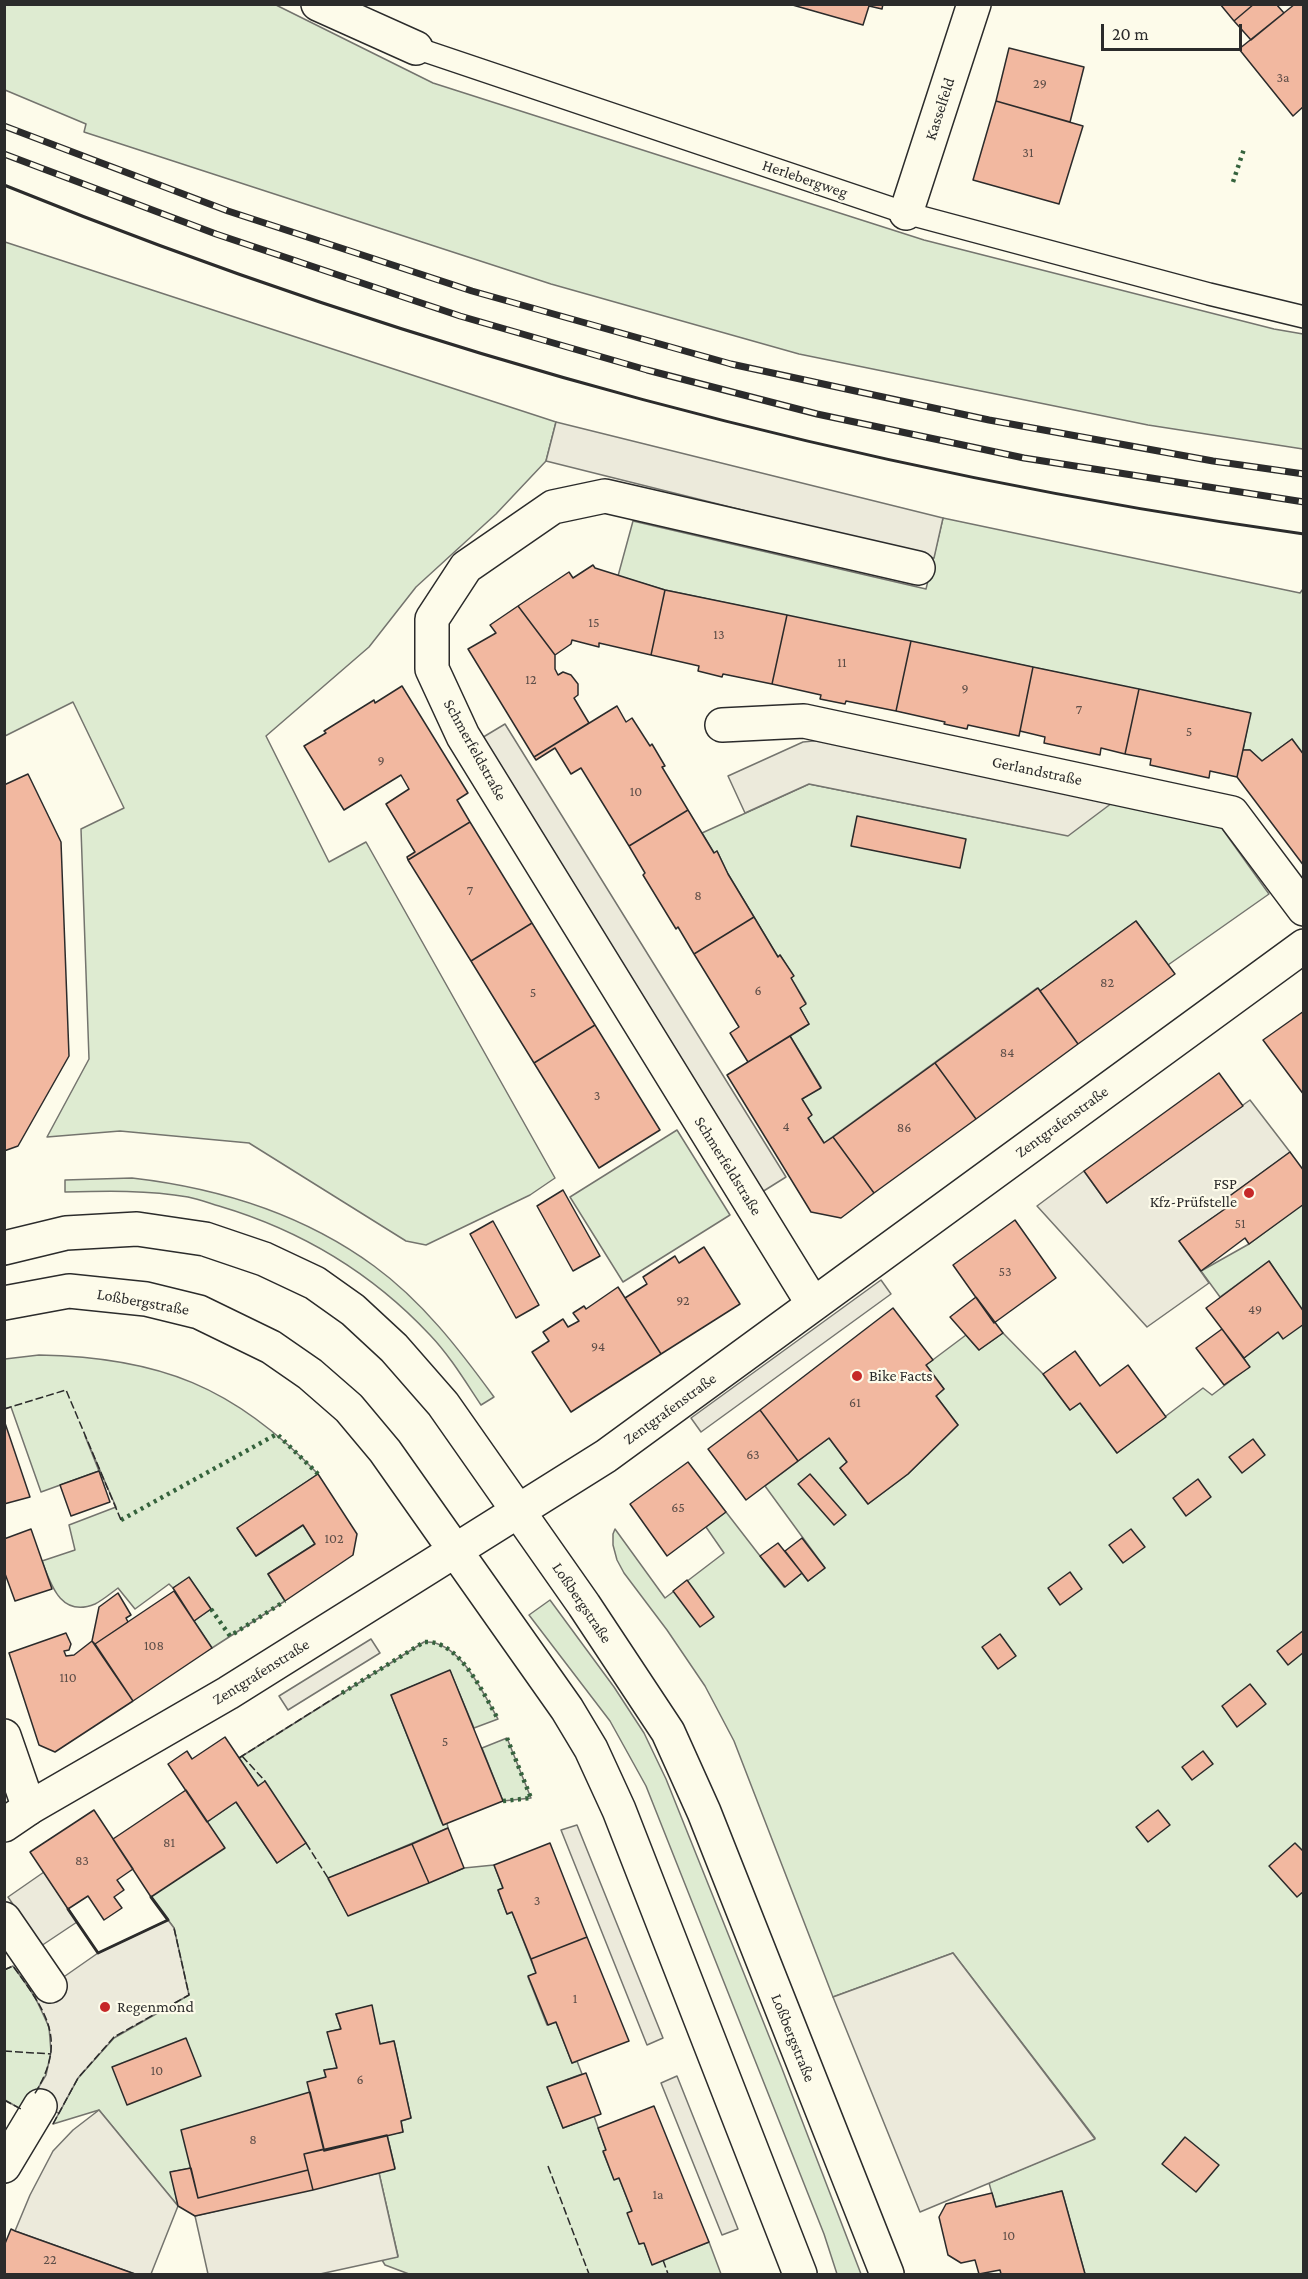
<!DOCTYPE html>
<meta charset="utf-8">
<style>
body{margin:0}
#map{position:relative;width:1308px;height:2279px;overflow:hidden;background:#fdfbea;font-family:"Crimson Pro",serif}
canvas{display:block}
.frame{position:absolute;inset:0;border:6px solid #2b2b2b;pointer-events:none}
.scale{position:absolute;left:1101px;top:24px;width:141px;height:27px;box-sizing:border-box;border:3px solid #2b2b2b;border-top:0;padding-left:8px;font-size:18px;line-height:21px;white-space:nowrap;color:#2b2b2b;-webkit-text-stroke:4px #fdfbea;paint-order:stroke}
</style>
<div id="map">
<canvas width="1308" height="2279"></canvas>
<div class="frame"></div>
<div class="scale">20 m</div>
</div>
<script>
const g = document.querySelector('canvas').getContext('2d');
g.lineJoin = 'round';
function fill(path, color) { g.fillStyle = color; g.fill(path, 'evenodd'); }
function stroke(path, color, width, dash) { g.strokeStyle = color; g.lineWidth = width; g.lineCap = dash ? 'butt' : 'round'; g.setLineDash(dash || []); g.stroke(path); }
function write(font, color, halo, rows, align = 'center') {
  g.font = font + ' "Crimson Pro",serif'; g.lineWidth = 4.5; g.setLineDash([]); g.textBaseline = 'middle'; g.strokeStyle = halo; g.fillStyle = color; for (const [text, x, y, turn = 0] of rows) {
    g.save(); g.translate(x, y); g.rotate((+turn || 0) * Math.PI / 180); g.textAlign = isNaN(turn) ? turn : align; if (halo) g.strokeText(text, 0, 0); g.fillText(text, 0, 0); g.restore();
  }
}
const green = new Path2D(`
 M4,5H276L433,83L924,240L1274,329L1303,334V449L1148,425L799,354L551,284L84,132L86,124L5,90Z
 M5,242L556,422L546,461L496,514L416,587L369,647L266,736L329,862L366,842L555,1178L530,1195L426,1245L406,1241L249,1143L120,1131L47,1137L89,1059L81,829L124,808L73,702L5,736Z
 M943,518L1300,593L1303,589V755L1292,739L1262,761L1250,750H1243L1250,713L665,590L618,576L633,521L926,589Z
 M809,784L1045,831L1116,800L1213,816L1269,894L1168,965L1136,921L1040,991L1037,988L824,1143L808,1118L802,1099L821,1087L790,1036L809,1024L800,1008L806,1003L791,978L793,976L780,955L778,957L728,874L717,851L714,853L702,833Z
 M677,1130L730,1215L623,1282L570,1197Z
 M132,1178C219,1188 303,1214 374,1266C422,1301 459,1349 494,1397L481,1405C465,1381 450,1356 430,1335C372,1273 300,1230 219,1206C209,1203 198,1199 188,1197C148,1190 106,1191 65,1192V1180Z
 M1303,1204V1312L1269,1261L1220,1297L1201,1271L1249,1244Z
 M1303,1324V2274H1085L1062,2191L996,2207L989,2183L1095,2138L953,1953L833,1997L734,1741L705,1686L667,1630L624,1573L617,1560L613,1545V1534L615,1529L665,1598L724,1553L706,1527L726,1512L784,1587L802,1573L808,1581L825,1568L765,1486L829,1438L847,1462L840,1468L868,1504L908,1474L958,1425L936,1396L944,1389L926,1365L966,1335L979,1350L1003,1333L1043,1374L1070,1410L1080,1403L1117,1453L1203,1388L1212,1395L1249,1367L1244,1358L1278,1332Z
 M39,1355C159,1357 235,1387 318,1474L237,1528L256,1556L303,1525L315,1544L268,1574L285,1601L212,1648L194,1621L211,1609L189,1578L173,1588L169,1584L135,1609L118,1588C111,1593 103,1600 95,1604C61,1618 51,1585 42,1561L75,1550L69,1525L116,1507L85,1436L99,1471L41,1492L11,1407L5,1409V1359Z
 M550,1600L614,1687L644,1733L666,1779L781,2066L861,2274H837L824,2234L646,1786L610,1721L529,1615Z
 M424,1642C459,1639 483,1693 498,1719L474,1728L450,1671L391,1695L441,1821L443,1825L447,1823L448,1828L328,1879L348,1915L464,1868L494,1865L503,1888L498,1890L507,1914L512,1912L536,1973L528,1977L547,2025L556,2022L572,2063L577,2061L582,2074L547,2087L563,2128L594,2116L606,2150L603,2152L614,2179L619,2178L632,2211L639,2244L644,2243L652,2264L709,2242L721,2274H409L385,2265L382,2260L398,2256L379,2173L395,2168L387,2135L403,2132L401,2121L411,2118L394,2041L380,2044L371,2006L336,2014L341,2029L328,2032L337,2068L324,2070L326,2077L310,2092L191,2168L171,2172L178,2206L99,2110L53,2124L78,2078L114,2037L188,1995L174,1928L151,1897L207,1822L236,1802L277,1863L306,1843L258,1786L239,1758Z
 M507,1738L531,1798L503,1801L482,1748Z
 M13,1966C36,1997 65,2035 46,2076C40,2088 31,2100 24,2111L5,2100L4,1970Z`);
const parking = new Path2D(`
 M556,422L943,518L934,558L546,461Z
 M505,724L786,1177L762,1192L480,739Z
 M823,740L1116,800L1068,836L809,784L745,813L728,776L803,742Z
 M1250,1100L1290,1152L1220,1203L1225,1209L1179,1241L1209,1283L1147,1327L1037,1206L1084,1171L1107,1203Z
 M881,1280L891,1294L701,1432L691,1418Z
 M371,1639L380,1653L288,1710L279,1696Z
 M577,1825L663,2038L647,2045L561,1830Z
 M44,1872L77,1922L41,1946L8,1897Z
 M168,1920L174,1928L189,1995L114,2038L78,2078L59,2113L29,2103L46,2075L51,2052L49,2027L35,1997L98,1953Z
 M953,1953L1095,2139L920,2212L833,1997Z
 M677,2076L738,2229L722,2235L661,2083Z
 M99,2110L178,2206L151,2274H135L15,2231L30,2195L53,2151L73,2130Z
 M379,2173L398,2257L320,2274H208L195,2216Z`);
const building = new Path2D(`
 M789,4H883L882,9L869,6L863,25Z
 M1220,4H1254L1234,21Z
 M1254,4H1276L1284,13L1251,40L1234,21Z
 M1295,4H1304V106L1293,116L1239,49Z
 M1009,48L1084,67L1070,122L996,101Z
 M996,101L1083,126L1059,204L973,180Z
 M593,565L595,568L665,590L651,655L599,643V647L572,640L571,644L555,655L518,606L569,572L573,578Z
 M665,590L787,615L772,684L723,674L722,677L698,671L699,666L651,655Z
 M518,606L555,655V669L558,675L563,672L571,675L578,684V695L574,698L589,723L534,757L468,649L496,633L490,625Z
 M787,615L911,641L896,711L846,701L845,704L820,699L821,695L772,684Z
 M911,641L1033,667L1019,736L968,725L967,729L944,724L945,722L896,711Z
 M1033,667L1139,689L1125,754L1101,748L1100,755L1044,743L1045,737L1020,731Z
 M402,686L468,793L457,800L470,822L408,860L407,857L415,852L386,804L409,789L401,775L344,810L304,746L326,733L324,731L374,700L375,703Z
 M1139,689L1251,713L1237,777L1210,771L1209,778L1150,765L1151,759L1125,754Z
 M617,706L626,722L632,718L650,746L652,744L665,766L662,767L688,810L629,846L581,768L571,774L555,748L536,760L534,757Z
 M1292,739L1304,755V866L1237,777L1243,750H1250L1262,761Z
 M28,774L61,842L69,1056L18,1146L4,1151V785Z
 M688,810L714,853L717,851L728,874L754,917L694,954L678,927L676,929L643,875L645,873L629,846Z
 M857,816L966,839L960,868L851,846Z
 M470,822L532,923L471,961L408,860Z
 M754,917L778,957L780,955L794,976L791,978L806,1004L800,1008L809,1024L748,1062L730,1033L739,1027L694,954Z
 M1136,921L1175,974L1078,1044L1040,991Z
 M532,923L595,1025L534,1063L471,961Z
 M1038,988L1078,1044L976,1119L935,1063Z
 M1304,1011V1095L1263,1040Z
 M595,1025L660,1130L599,1168L534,1063Z
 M790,1036L821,1088L802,1099L812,1115L808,1118L824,1143L833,1137L874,1193L841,1218L811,1212L727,1075Z
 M935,1063L976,1119L874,1193L833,1137Z
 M1219,1073L1243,1106L1107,1203L1084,1171Z
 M1290,1152L1304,1171V1204L1249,1244L1245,1238L1201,1271L1179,1241L1225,1209L1220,1203Z
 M563,1190L600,1256L573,1271L537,1206Z
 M1015,1220L1056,1278L994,1323L953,1265Z
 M493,1221L539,1305L516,1318L470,1234Z
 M704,1247L740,1304L661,1354L625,1298L647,1284L643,1277L675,1256L679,1263Z
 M1269,1261L1304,1312V1324L1283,1339L1278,1332L1244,1358L1206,1308Z
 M618,1287L661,1354L571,1412L532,1352L549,1341L543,1332L563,1319L568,1327L579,1321L573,1313L584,1306L586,1309Z
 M976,1297L1003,1333L979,1350L950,1317Z
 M893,1308L933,1360L926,1365L944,1389L936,1396L958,1425L908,1474L868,1504L840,1468L847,1462L829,1438L798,1461L760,1410Z
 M1222,1329L1250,1367L1224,1385L1196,1348Z
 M1075,1351L1100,1386L1128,1365L1166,1417L1117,1453L1080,1403L1070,1410L1043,1374Z
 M760,1410L798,1461L746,1500L708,1449Z
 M4,1420L30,1497L4,1504Z
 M1253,1439L1265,1455L1242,1473L1229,1457Z
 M688,1462L726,1512L667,1556L630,1504Z
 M99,1471L110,1502L71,1516L60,1485Z
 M318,1474L357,1534L353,1555L285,1601L268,1574L315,1544L303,1525L256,1556L237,1528Z
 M810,1474L846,1515L834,1525L798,1484Z
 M1198,1479L1211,1497L1186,1516L1173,1498Z
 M31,1529L52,1589L15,1601L4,1571V1539Z
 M1131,1529L1145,1547L1123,1563L1109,1545Z
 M802,1538L825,1568L808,1581L785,1551Z
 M778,1543L802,1573L785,1587L760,1556Z
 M1070,1572L1082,1589L1060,1605L1048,1588Z
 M189,1577L211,1609L194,1621L173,1588Z
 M687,1580L714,1617L700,1627L673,1591Z
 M174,1591L212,1648L133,1701L95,1644Z
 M118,1593L131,1615L126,1618L128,1622L95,1644L92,1641L99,1607Z
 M1304,1630V1652L1288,1665L1277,1651Z
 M66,1633L71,1644L69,1650L64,1651L66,1656L74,1655L92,1641L133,1701L55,1752L39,1745L9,1653Z
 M1000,1634L1016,1656L998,1669L982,1647Z
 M450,1670L503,1801L443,1825L391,1695Z
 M1250,1684L1266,1704L1237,1727L1222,1706Z
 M225,1737L258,1786L265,1781L306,1843L277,1863L236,1802L207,1822L168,1764L187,1751L192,1759Z
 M1203,1751L1213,1764L1192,1780L1182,1767Z
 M186,1790L225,1848L151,1897L113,1839Z
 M94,1810L133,1869L117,1880L124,1890L114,1897L122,1908L104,1920L88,1896L68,1909L30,1852Z
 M1158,1810L1170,1825L1148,1842L1136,1827Z
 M448,1828L464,1868L429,1883L412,1844Z
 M550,1843L587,1937L531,1959L512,1912L507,1914L498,1890L503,1888L494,1865Z
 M1295,1843L1304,1852V1891L1297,1897L1269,1866Z
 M412,1844L429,1883L348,1916L328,1878Z
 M587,1937L629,2041L572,2063L556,2022L548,2025L528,1976L536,1973L531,1959Z
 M372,2005L380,2044L394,2041L411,2118L401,2121L403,2132L324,2151L307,2082L326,2077L324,2070L337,2068L327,2032L341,2029L336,2014Z
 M186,2038L201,2076L127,2105L112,2067Z
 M586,2073L601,2114L563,2128L547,2087Z
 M310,2092L324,2149L304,2154L308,2170L198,2198L181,2130Z
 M654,2106L709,2242L652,2265L644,2243L639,2244L627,2213L632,2211L619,2178L614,2180L603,2151L606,2150L598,2128Z
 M387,2135L395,2169L313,2190L304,2154Z
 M1185,2137L1219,2165L1196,2192L1162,2164Z
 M191,2168L198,2198L308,2170L313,2190L195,2216L178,2206L170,2172Z
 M1062,2191L1085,2274H1001L1000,2270L979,2274L975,2260L961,2263L948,2255L939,2217L946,2204L992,2193L996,2207Z
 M11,2229L15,2231L135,2274H4V2246Z`);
const lane = new Path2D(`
 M416,48L906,213L1209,294L1304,317`);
const street = new Path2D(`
 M318,4L416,48
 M906,213L974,4
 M722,725L804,721L1232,813L1304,909
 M813,1304L463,736L432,669V619L466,567L553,507L605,496L918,568
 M4,1736L29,1808
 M4,1919L50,1986
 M4,2166L40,2106`);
const secondary = new Path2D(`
 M4,1248L66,1233L137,1229L205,1239L264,1259L315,1283L353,1310L394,1348L443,1404L584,1605L668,1732L704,1812L887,2274
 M4,1303L69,1291L146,1299L199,1312L271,1347L310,1374L349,1408L385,1451L567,1709L591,1749L619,1810L800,2274
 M4,1825L29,1808L228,1693L606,1456L1304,946`);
const rail = new Path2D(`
 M4,126L228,211L472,291L731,364L989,420L1213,461L1304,474
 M4,154L216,234L460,316L647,370L817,414L1024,458L1304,502`);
const hedge = new Path2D(`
 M1233,182L1244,149
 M121,1520L277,1434L318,1474
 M211,1609L230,1636L285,1601
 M342,1693L424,1642C459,1639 483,1693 498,1719
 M503,1801L531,1798L507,1738`);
const fence = new Path2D(`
 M4,1409L66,1390L121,1520
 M242,1756L265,1781
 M239,1758L342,1693
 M306,1843L328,1878
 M4,1970L13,1966C47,2013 68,2040 34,2095
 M4,2051L51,2054
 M4,2100L23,2110
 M53,2124L78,2078L114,2037L189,1995L174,1928
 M548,2166L589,2274
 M663,2260L668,2274`);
const wall = new Path2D(`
 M4,185C420,354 859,472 1304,534
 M68,1909L98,1953L168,1920L151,1897`);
const markers = [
 [1249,1193,6,"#c62828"],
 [857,1376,6,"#c62828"],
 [105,2007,6,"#c62828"]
];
const numberNames = [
 ["3a",1283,78],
 ["29",1040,84],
 ["31",1028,153],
 ["15",594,623],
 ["13",719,635],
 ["11",842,663],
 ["12",531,680],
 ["9",965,689],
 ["7",1079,710],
 ["5",1189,732],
 ["9",381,761],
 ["10",636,792],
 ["7",470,891],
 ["8",698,896],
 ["82",1107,983],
 ["6",758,991],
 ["5",533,993],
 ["84",1007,1053],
 ["3",597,1096],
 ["4",786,1127],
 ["86",904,1128],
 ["51",1240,1224],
 ["53",1005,1272],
 ["92",683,1301],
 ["49",1255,1310],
 ["94",598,1347],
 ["61",855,1403],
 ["63",753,1455],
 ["65",678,1508],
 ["102",334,1539],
 ["108",154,1646],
 ["110",68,1678],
 ["5",445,1742],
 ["81",169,1843],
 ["83",82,1861],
 ["3",537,1901],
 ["1",575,1999],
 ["10",157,2071],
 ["6",360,2080],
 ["8",253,2140],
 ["1a",658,2195],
 ["10",1009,2236],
 ["22",50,2260]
];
const streetNames = [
 ["Kasselfeld",940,109,-72],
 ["Herlebergweg",805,179,19],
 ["Schmerfeldstraße",475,750,61],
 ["Gerlandstraße",1037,771,12],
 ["Zentgrafenstraße",1062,1122,-36],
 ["Schmerfeldstraße",728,1166,58],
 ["Loßbergstraße",143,1302,10],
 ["Zentgrafenstraße",670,1409,-36],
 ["Loßbergstraße",582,1603,56],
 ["Zentgrafenstraße",261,1672,-32],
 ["Loßbergstraße",793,2038,68]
];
const poiNames = [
 ["FSP",1237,1184,"right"],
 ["Kfz-Prüfstelle",1237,1202,"right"],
 ["Bike Facts",869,1376],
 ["Regenmond",117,2007]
];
fill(green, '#deebd1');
stroke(green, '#74746e', 1.5);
fill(parking, '#eceadb');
stroke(parking, '#74746e', 1.5);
fill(building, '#f2b8a0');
stroke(building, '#2b2b2b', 1.5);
stroke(lane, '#2b2b2b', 24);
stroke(street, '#2b2b2b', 36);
stroke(secondary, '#2b2b2b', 36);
stroke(lane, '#fdfbea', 21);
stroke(street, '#fdfbea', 33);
stroke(secondary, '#fdfbea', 33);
stroke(rail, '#2b2b2b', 7);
stroke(rail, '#fdfbea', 4.5, [14]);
stroke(hedge, '#34623c', 4.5, [3, 4.5]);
stroke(fence, '#2b2b2b', 1.5, [8, 3]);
stroke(wall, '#2b2b2b', 3);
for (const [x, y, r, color] of markers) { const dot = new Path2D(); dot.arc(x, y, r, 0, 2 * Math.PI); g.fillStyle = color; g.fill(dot); stroke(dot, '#fdfbea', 2); }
write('14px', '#5d4e48', null, numberNames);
write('16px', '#2b2b2b', '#fdfbea', streetNames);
write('16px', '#2b2b2b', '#fdfbea', poiNames, 'left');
</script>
